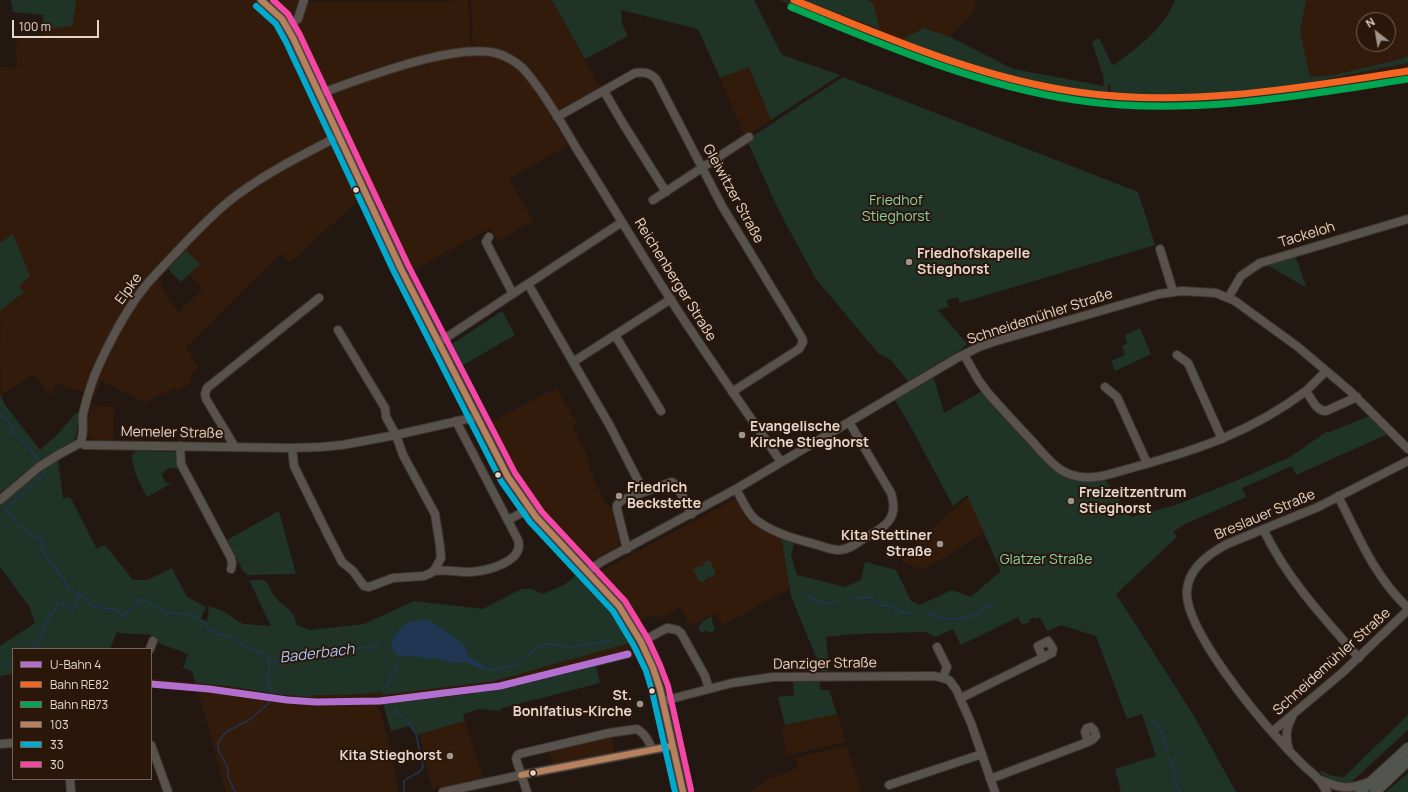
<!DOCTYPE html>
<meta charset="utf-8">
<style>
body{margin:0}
#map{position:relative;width:1408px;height:792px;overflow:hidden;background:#231811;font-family:Manrope,sans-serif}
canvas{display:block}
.legend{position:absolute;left:12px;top:648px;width:140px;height:132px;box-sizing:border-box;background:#2a170a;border:1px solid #746358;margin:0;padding:5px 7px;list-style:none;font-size:12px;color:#e4d6ce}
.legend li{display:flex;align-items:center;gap:8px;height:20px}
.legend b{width:20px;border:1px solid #746358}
.north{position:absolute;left:1356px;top:12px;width:40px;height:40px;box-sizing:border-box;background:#2a170a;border:1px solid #746358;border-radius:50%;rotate:329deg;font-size:11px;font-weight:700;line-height:16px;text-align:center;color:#e4d6ce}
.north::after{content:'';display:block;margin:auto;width:14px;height:18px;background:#a0948c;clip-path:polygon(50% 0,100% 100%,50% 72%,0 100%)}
.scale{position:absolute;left:12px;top:20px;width:87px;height:18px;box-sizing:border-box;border:2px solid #e4d6ce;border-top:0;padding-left:5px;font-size:12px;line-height:14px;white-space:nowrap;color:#e4d6ce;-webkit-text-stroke:3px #2a170a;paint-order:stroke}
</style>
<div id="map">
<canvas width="1408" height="792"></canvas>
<ul class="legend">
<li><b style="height:5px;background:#b36fd0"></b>U-Bahn 4</li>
<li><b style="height:5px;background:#f26522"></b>Bahn RE82</li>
<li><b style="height:5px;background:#00a651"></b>Bahn RB73</li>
<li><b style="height:5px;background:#b6815c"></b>103</li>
<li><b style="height:5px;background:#00a9ce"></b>33</li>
<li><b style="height:5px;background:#f346a5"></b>30</li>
</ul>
<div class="north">N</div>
<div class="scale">100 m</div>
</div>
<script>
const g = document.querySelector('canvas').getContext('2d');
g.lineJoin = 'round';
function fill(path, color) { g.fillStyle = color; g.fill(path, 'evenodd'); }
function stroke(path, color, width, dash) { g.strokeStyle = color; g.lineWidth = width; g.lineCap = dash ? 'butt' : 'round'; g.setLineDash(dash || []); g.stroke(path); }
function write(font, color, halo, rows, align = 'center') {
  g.font = font + ' Manrope,sans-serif'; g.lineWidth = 4; g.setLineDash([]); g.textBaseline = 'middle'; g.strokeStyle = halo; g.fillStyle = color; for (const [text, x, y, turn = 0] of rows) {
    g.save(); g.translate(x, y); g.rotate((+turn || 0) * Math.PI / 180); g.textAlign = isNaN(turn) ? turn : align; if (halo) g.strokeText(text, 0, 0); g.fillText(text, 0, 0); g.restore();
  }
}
const built = new Path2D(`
 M76,0H298V2H451L454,0H468L470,44L473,45L471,0H552L600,87L550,116L568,145L509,179L533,221L498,241L490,228L409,273L370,190L290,262L281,254L186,347L199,368L189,376L192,382L177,391L175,387L145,403L101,380L95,396L76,389H72L57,383L50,395L34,374L1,395L0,311L24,292L18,286L13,234L0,243V67L17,68L16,40L21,39V36L43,35V29L73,26ZM186,250L199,264L189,275L203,289L178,313L158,280Z
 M781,0H974L976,9L950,37L924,28L1013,69L1104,86L1105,83L1129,87L1349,74L1408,63V78L1394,77L1281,97L1228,104L1151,107L1112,105V106H1104L1103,104L1088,103L1040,96L984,81L941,65L853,27Z
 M1306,0H1408V55L1405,58L1333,75L1310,77L1300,32ZM1364,20H1388V44H1364Z
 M749,67L771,120L745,137L720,78Z
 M557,388L577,424L572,428L589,458L586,460L605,503L611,507L620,541V544L618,546L589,562L582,558L542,514L529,497L503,454L487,424Z
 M92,406L114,407L113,440H95L89,437L87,430L88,418Z
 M968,497L984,533L923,570L901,561L929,528L931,530Z
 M735,499L739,501L749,520L767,532L780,538L782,541L790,588L723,625L716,612L691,626L680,607L659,619L655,614L636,623L620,599L601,577L600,574L601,571Z
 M630,643L637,657L631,658L630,656L476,693L439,698L438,696L383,703L384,704L377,706L381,713L394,765L398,792H226L198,690L151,686V678L228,686L276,694L312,696V694H353L382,692V695L494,681Z
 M837,714L846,742L787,755L781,726Z
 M465,721L483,778L432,789L419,734Z
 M611,735L615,754L553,766L549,750Z
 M846,746L862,792H747L771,778L799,768L795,758Z`);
const green = new Path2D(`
 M11,0H76L73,26L43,29V15L13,12Z
 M552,0H754L782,55L840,75L771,120L749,67L720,78L698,29L621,10L622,24L628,36L585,59Z
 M780,0H785C844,23 902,48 961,68C1008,84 1058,93 1107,98L1104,106L1103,104C1027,101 956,72 888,42C874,36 859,31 845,26C823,17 801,8 780,0Z
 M801,0H867L873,3L880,29Z
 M1175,0H1306L1300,32L1310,77L1333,75L1405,58L1408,55V63C1348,74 1290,89 1229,94C1189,97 1150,95 1111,93V85L1108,84L1107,93C1061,87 1013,79 969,65C947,58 925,49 903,39L924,28L950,37L1013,69L1104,86L1103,75L1092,42L1099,38L1111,63L1114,65C1139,46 1162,31 1175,0Z
 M843,77L1138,192L1155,245L960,303L958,297L947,300L948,307L938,310L967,344L962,349L908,381L891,360L879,354L816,279L778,209L747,140Z
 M1346,84L1353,85C1274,102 1193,109 1112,105V106H1110V99C1191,106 1267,95 1346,84Z
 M13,234L30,276L19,286L24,292L0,311V243Z
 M186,250L200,264L181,282L168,269Z
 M1295,256L1307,288L1267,265Z
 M502,311L515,335L458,368L449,350V346Z
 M1140,328L1151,354L1115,371L1111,361L1125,355L1122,346L1127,344L1125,335Z
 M933,378L936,385L944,413L982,391C994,409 1010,424 1025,440C1037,453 1049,470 1066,477C1078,482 1093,483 1105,479L1131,517L1176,505L1238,480L1290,457L1326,432H1330L1369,416L1388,434L1296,475L1292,466L1242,488L1246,497L1185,524L1173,532L1177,537L1116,594L1194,716L1236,792H1121L1115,769L1156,756L1142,714L1127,719L1096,636L1061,625L1047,631L1040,617L1036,619L1034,617L1029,620L1030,622L1022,625L1018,617L961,645L953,629L936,637L926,632L853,634L826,637L829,671H822L791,596L782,541L780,538L794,543L791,556L797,575L845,587L861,580L865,562L896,570L911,601L920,605L952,590L971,597L1001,571L967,495L953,506L912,429L895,400Z
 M0,394L5,405L40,450L57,435L76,413L79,415L76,436L74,440L39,461L0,493Z
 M136,451L175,452L179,469C171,466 165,468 162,475L166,483H172L147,497C140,483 132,470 132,455Z
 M58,460L63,498L70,497L97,549L105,545L133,580H147L172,568L187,597L206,607L200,620L207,622L209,606L221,610L243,624L271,626L249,580C254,580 261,579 265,581C269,583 270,590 273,594C281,607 293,606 297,625L311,630L364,624L414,601L483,609L521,589H531L543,594L564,585L578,574L607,606L630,643L494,681L382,695V692C359,695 335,695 312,695V697L276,694L228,686L196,683L192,672L183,668L188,654L150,640L151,635C139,633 128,635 117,632L110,649H13V674L0,676V646L35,623L29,606L0,567V506L36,475Z
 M279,511L296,574L248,575L243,571L227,540Z
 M706,561H709L712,563V567L715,570V574L713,577H708L704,581L702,582L698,580L697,575L693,571L696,567L702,566Z
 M711,616L715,630L709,633L707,630L701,633L698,626L701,624L702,622Z
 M630,656L631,658L596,667L600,683L502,708L499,711L479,709L463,714L465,721L416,735L409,726L391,731L383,703L438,696L439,698L476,693V692L513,685Z
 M793,680H820V690H829L837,714L785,725L778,697L794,695Z
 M1408,715V730L1349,784L1335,782L1320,773L1321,771L1333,776L1344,777Z
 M1408,773V792H1386Z`);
const water = new Path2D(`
 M428,620L461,642L468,653L467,656L484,666L482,669L466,662C458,665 440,660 432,657L430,659L413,656L401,657L398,655L391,648C392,635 403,623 415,621C419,620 424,620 428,620Z`);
const stream = new Path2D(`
 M0,415L8,420L12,431L29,447L39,461
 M45,469V472L43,475L6,510L16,522L36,538L42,540L43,544L41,549L65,581L68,588L79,595L85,598L92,607L108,609L115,608L123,617L140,600H142L166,612L191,615L205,622L209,628L217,634L234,638L245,646L261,653L273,661H276L315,654L377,646
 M805,594C818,602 822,605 837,602
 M852,598L870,597L882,606C893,603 894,611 902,612C904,613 909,612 912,612
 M925,612L946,619H960L978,614L984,608L994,605
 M31,649L41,641L43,628L58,604H67L72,610L77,605L79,595
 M9,666L13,664
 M483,668L492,670L499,669L516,665L532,651L543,645L551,644L570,648L580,645L610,641
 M387,687C388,678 395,672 397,663
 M394,710L407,720L416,734L423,767C421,774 409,775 404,781V792
 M1151,721C1162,727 1164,739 1167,751
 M1168,756L1174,772V780L1180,792
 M235,792L228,777V769L218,749V743L226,732L249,720L268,704L270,700L272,693L268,678L270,670L269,659`);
const minor = new Path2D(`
 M261,0L282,19L293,38L401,269L508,477L536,517L619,606L641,642L653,668L660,689L683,792
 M287,26L298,19L304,0
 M604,91L622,122L666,192
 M319,94C361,79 462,39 502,55C511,59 521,65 527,73C546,95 563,126 578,151C609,200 639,251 671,300C706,355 744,408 781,462
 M557,117L635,73C644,72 649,72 656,79L722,206L802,338L803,342L799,349L732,392
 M653,200L749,137
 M489,237L486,242L488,246L513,294
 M1160,249L1173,291
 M528,284L610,426L644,492
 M1228,298L1241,276L1260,263L1408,219
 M615,335L661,411
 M438,343L622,222
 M964,355L979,381L988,393C1002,409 1017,425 1031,440C1043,453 1055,470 1072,475C1093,482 1115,472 1135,467C1200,449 1251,432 1306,391
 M1177,355L1188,363L1222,439
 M573,362L671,299
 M1326,371L1306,391C1311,398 1316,411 1326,411L1357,397
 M1105,387L1117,397L1147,463
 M80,443L85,445L292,448L321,447L342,445L396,435L476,417
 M180,446L181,464L231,558L232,563L231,569
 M235,447L206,399L205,394L207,388L319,298
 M292,448L294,466L327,533L342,562L353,571L364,586L369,587L393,578L424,576L431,573L435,569L441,558L440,546L435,514L403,455L396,435L386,417L385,408L338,330
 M736,489C742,499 747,513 756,520C775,534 796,539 818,545C824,547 832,550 839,550C848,550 856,544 863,539C883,528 900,520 891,493L849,422
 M1338,496C1359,537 1374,576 1408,608
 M0,500L39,467L58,455L80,443C85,434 82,424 83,414C87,397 92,380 99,365C112,337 127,308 147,284C160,269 174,255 188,240C204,224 219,208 237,195C268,172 304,154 339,136
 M508,520L529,509
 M1263,529C1288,580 1322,616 1359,658
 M627,549L617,509V505L622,500L672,482L677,486L692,514
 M433,571C446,569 458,572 471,572C486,571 525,562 518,540L456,421
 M587,572L601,562L736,489L957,358L979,347L993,342L1159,294L1182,291L1216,293L1235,301L1298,347L1350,391L1408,449
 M641,642L667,628L677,630L681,633L705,676L709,689
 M937,647L947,667L943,677
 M150,649L153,641
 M961,698L1046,656L1052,653L1053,649L1048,641L1038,646L1043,658
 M663,701L732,683L773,677L935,676L949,680L956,689L971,723L995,792
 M1272,732L1343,672L1408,610
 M0,744L13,743
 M151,745L168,792
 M1289,750C1285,737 1286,729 1292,717
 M70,779L71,792
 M990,779L1088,742L1092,740L1096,736L1094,730L1091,727L1087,728L1085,732L1088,742
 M1318,779C1340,788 1346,791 1369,782
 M889,785L982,754
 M443,792L521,775L672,746
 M527,792L516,759L517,756L519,754L609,733L637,729C644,733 650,742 652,750
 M1327,792C1324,788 1322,783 1318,779C1315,775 1310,771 1305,767C1297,759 1289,751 1282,743C1256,715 1183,627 1187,590C1189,567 1210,553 1227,544L1318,507L1408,461`);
const major = new Path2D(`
 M1360,792L1408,748
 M1375,792L1408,761`);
const bus1 = new Path2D(`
 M261,0L282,19L293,38L401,269L508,477L536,517L619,606L641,642L653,668L660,689L683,792
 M521,775L672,746`);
const bus2 = new Path2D(`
 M256,6L276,24L286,42L394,272L501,481L530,522L613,611L634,646L646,671L652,691L675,792`);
const bus3 = new Path2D(`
 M273,0L288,14L300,35L408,265L515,473L542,512L625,601L648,639L660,665L668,686L691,790`);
const rail1 = new Path2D(`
 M794,0C886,37 978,78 1077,92C1187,108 1299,88 1408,71`);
const rail2 = new Path2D(`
 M791,7C883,45 976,85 1075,100C1186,117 1299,96 1408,79`);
const metro1 = new Path2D(`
 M151,684L209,689L287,700L316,702L380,701L500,686L628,654`);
const markers = [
 [356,190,3.5,"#e4d6ce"],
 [909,262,4,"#a0948c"],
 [742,435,4,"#a0948c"],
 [498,475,3.5,"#e4d6ce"],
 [619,496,4,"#a0948c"],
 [1071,501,4,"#a0948c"],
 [940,544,4,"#a0948c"],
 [652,691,3.5,"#e4d6ce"],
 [640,704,4,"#a0948c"],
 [450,756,4,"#a0948c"],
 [533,773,3.5,"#e4d6ce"]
];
const streetNames = [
 ["Gleiwitzer Straße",733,194,61],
 ["Tackeloh",1307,235,-17],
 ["Reichenberger Straße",675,280,58],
 ["Elpke",129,289,-54],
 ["Schneidemühler Straße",1040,317,-18],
 ["Memeler Straße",172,433,1],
 ["Breslauer Straße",1265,515,-23],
 ["Schneidemühler Straße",1332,662,-42],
 ["Danziger Straße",825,664,-1]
];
const parkNames = [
 ["Friedhof",896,201],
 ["Stieghorst",896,217],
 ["Glatzer Straße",1046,560]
];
const poiNames = [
 ["Friedhofskapelle",917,254],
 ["Stieghorst",917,270],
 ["Evangelische",750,427],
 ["Kirche Stieghorst",750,443],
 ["Friedrich",627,488],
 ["Beckstette",627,504],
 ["Freizeitzentrum",1079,493],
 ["Stieghorst",1079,509],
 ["Kita Stettiner",932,536,"right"],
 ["Straße",932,552,"right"],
 ["St.",632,696,"right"],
 ["Bonifatius-Kirche",632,712,"right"],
 ["Kita Stieghorst",442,756,"right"]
];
const waterNames = [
 ["Baderbach",317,654,-7]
];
fill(built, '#331b0c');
fill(green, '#1f3427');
fill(water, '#213653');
stroke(stream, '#213653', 1.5);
stroke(minor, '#3b332e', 10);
stroke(major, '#3b332e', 12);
stroke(minor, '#59514c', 8);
stroke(major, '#525450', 10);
stroke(bus1, '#b6815c', 6);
stroke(bus2, '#00a9ce', 6);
stroke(bus3, '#f346a5', 6);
stroke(rail1, '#f26522', 7);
stroke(rail2, '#00a651', 7);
stroke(metro1, '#b36fd0', 7);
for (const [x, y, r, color] of markers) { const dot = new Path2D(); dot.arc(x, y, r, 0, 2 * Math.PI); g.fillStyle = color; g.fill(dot); stroke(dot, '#2a170a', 1.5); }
write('14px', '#e4d6ce', '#2a170a', streetNames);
write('14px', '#86d1a8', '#2a170a', parkNames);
write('bold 14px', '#e4d6ce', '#2a170a', poiNames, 'left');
write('italic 15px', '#a6c8f7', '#2a170a', waterNames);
</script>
